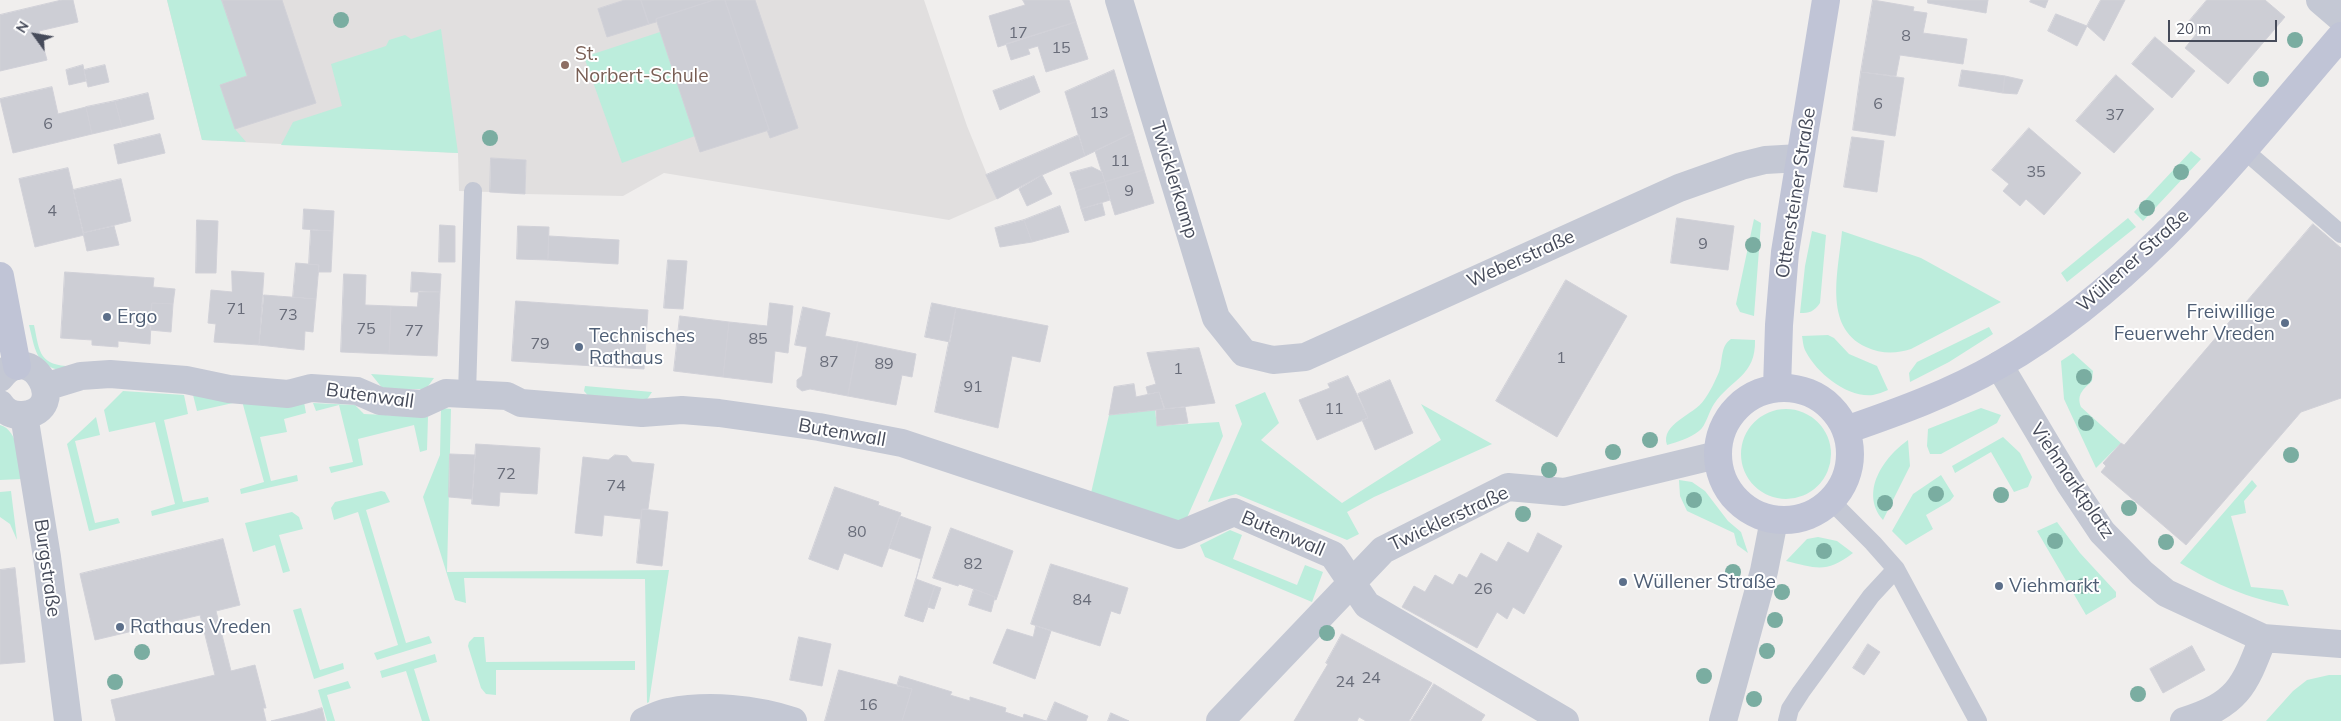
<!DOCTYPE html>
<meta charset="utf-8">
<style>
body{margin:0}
#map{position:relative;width:2341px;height:721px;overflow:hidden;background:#f0eeed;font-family:Mulish,sans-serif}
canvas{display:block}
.north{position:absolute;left:10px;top:10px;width:50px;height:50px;-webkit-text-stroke:4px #fff;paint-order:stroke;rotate:302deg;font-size:14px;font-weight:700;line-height:20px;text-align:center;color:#464b5a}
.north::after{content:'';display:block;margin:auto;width:18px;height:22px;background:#464b5a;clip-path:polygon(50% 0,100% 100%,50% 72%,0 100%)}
.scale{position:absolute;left:2168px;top:20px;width:109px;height:22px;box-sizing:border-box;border:2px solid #464b5a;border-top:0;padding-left:6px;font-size:15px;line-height:18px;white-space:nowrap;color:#464b5a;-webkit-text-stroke:4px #fff;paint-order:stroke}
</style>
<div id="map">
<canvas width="2341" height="721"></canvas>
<div class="north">N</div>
<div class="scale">20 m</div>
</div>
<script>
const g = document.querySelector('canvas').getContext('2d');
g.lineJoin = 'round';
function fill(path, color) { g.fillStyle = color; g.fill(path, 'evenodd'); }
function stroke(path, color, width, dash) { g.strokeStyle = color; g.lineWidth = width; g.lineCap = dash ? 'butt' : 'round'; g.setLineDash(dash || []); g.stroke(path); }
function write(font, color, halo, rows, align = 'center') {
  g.font = font + ' Mulish,sans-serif'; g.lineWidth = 4; g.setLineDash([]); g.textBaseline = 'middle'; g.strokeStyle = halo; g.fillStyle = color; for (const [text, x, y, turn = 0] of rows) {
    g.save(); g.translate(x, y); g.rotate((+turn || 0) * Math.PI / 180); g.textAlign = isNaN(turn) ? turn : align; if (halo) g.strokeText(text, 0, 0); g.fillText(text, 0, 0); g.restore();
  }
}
const education = new Path2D(`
 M167,0H924L967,126L997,199L949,220L664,173L623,196L525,194L526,160L491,158L490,192L459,191L458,153L202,140Z`);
const green = new Path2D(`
 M167,0H222L247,76L220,85L235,129L246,142L202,140Z
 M441,29L458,153L281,145L293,122L342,106L331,64L386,46L389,40L405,35L411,39Z
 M660,32L695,136L622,163L584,57Z
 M2191,151L2201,159L2143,221L2134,212Z
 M2128,218L2136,227L2067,282L2061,273Z
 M1754,219L1761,223L1754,316L1740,312L1736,304Z
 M1812,231L1826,235L1820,303C1814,312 1809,313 1800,313L1805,266Z
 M1842,231L1921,258L2001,302L1911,349C1896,354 1881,354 1866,347C1822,327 1839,269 1842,231Z
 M29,325H34C39,348 38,364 66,366L61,371C35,364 35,349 29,325Z
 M1989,327L1993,334L1949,362L1910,382L1909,373L1917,362Z
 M1828,335L1834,338L1849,354L1877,366L1888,390C1883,392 1878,394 1873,395C1847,398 1817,373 1806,352C1803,347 1803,341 1802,336Z
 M1731,339L1755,340C1756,376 1731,379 1714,404C1709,411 1706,426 1699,431C1690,438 1678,442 1667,445C1660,424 1694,415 1704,400C1710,392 1715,381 1719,372C1723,361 1720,346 1731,339Z
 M2073,353L2093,371L2092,381C2084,389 2076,394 2081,407L2121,443L2096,468L2064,399L2061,361Z
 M371,374L434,378L426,389H383Z
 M585,386L652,392L644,404L593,401L584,391Z
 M123,391L184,395L188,414L164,420L183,502L208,497L209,502L152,516L151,511L175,504L155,422L109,432L104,410Z
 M1265,392L1279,423L1261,440L1342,503L1441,440L1421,404L1492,444L1374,497L1347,512L1359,534L1347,540L1236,494L1208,502L1242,424L1235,405Z
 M193,395L304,402L306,413L284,419L287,432L260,437L271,481L297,475L298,481L241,494L240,489L264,482L242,401L197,411Z
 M313,403L355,405L364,414L428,417L427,450L420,452L414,425L358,439L363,465L331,473L329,467L353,462L339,405L316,411Z
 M441,408L451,409L447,572L669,570L649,702L647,703L645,579L464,578L466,603L455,600L423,497L440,455Z
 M1981,408L2001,415L1997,423L1941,454H1930L1927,446L1928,429Z
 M1741 454a45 45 0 1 1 90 0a45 45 0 1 1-90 0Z
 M1155,410L1157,426L1219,422L1223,436L1186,520L1178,525L1091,493L1109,415Z
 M96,417L100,435L75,441L95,523L118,518L120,523L89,531L67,444Z
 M0,425C19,430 19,462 22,479L0,480Z
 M2003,437L2020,453L2032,477L2028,487L2014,492L1991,452L1955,473L1952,466Z
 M1908,440L1910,466L1883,520C1859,492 1884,457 1908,440Z
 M1941,475L1954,496L1950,501L1926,515L1933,529L1906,545L1892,531L1913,494Z
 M1679,480L1692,482L1705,491L1728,521L1741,532L1748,553L1737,545L1734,533L1687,511L1680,496Z
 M2252,480L2257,486L2244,501L2246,513L2231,516L2251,587L2283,590L2289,606C2247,598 2217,585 2180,563Z
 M11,491L17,540L10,524L0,517V492Z
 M381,491L385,492L390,502L366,510L406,643L429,636L432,643L377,660L374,653L398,645L358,512L334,520L331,508L335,502Z
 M292,512L299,517L303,529L279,535L290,571L283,573L275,545L253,552L245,523Z
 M2057,522L2080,553L2116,592V597L2086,615L2037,531Z
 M1230,530L1242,535L1233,559L1297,585L1305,565L1323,572L1312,602L1205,557L1200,545Z
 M1818,537L1837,541L1853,553C1826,574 1816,568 1786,561L1807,539Z
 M301,608L320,670L343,663L344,669L314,679L293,610Z
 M474,637H484L486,662L635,661V670H496V695L486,694L481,688L468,646L469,642Z
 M435,654L437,662L414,669L430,721H422L406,671L382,678L380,671Z
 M2329,675H2341V721H2266L2293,691L2307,680Z
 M348,681L351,688L327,695L335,721H327L318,690Z`);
const building = new Path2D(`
 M62,0H73L78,22L39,31L47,60L0,71V15Z
 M222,0H282L316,103L235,129L220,85L247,76Z
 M625,0H641L649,24L607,37L598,9Z
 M641,0H714L656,19V22L649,24Z
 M714,0H725L769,130L700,152L656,19Z
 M725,0H755L798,128L770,138L767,130H769Z
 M1023,0H1069L1076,22L998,47L989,16L1025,5Z
 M1873,0L1914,7L1913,11L1927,13L1923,33L1967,39L1963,64L1900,55L1896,76L1861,72Z
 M1928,0H1988L1986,13L1928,3Z
 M2031,0H2048L2045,8L2030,2Z
 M2101,0H2125L2104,41L2087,26Z
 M2207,0H2265L2285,17L2228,84L2185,48L2197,33L2186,25Z
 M2056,14L2087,26L2077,46L2048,31Z
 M1076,22L1088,59L1046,72L1038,46L1028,49L1030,54L1011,60L1006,44Z
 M2155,37L2195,71L2172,98L2132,64Z
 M83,65L86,81L69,85L66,70Z
 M105,65L109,82L88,87L84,70Z
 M1114,70L1133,133L1085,156L1065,92Z
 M1962,70L2005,76L2003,93L1959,86Z
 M1861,72L1904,78L1895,136L1853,130Z
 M2116,75L2154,109L2114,153L2076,121Z
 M1034,76L1040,92L1000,110L993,91Z
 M2005,76L2023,80L2017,94L2003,93Z
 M52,87L58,114L86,107L92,134L13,153L0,99Z
 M148,93L154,119L122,127L115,101Z
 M115,101L122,127L92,134L86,107Z
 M2029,128L2081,173L2044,215L2026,199L2020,206L2003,191L2009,184L1992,170Z
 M1133,133L1144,170L1105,182L1095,151Z
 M160,134L165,153L118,164L114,145Z
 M1079,135L1085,156L1042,175L997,199L986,175Z
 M1852,137L1884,141L1877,192L1844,187Z
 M491,158L526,160L525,194L490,192Z
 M1092,167L1102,172L1105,182L1076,191L1070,173Z
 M68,168L84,235L35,247L19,179Z
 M1144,170L1154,203L1115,215L1105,182Z
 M1042,175L1052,194L1027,206L1019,189Z
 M121,179L131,221L83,233L73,190Z
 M1105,182L1110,200L1081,209L1076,191Z
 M1102,203L1105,215L1085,221L1081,209Z
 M1060,206L1069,232L1032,242L1024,220Z
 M304,209L334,211L333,231L303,229Z
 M1677,218L1734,226L1728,270L1671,263Z
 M197,220L218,221L216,273H196Z
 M1024,220L1032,242L1000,247L995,228Z
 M2313,224L2341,248V398L2301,412L2186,545L2101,472L2106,466L2103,463L2121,443L2124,445Z
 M440,225L455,226V262H439Z
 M114,226L119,245L87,251L83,233Z
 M518,226L549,227L548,260L517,259Z
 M311,230L333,231L331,272H318L319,265L309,264Z
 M549,236L619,240L618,264L548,260Z
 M668,260L687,261L683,309L664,308Z
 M296,263L319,265L316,299L293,297Z
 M232,271L264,273L259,345L214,342L216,324L208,323L211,290L232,292Z
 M65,272L154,278L153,287L175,289L173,304L152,303L150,344L118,341V347L92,345V340L61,338Z
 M412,272L441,274L440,292H411Z
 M344,274L366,275L365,305L391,306L389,354L341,352Z
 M1566,280L1627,316L1557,437L1496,401Z
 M419,291L440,292L437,356L389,354L391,306L417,307Z
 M264,295L316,299L313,332L305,331L304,350L259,345Z
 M516,301L648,310L644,369L512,361Z
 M152,303L173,304L171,332L150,330Z
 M770,303L793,306L788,353L775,351L772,383L723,377L729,322L767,326Z
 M932,303L956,308L950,342L925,337Z
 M803,307L830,313L825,336L858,342L848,396L810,389L802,391L797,387V380L802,376L807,347L795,345Z
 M956,308L1048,326L1040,362L1012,356L998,428L935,412Z
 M680,316L729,322L723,377L674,371Z
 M858,342L916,354L912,377L902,375L896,405L848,396Z
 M1199,348L1215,403L1164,409L1159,392L1148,394L1146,387L1156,384L1147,353Z
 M1348,376L1368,418L1317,440L1299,400L1330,388L1328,384Z
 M1390,380L1413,433L1375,450L1362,420L1368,418L1358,394Z
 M1134,384L1136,397L1159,392L1165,409L1109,415L1114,387Z
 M1185,407L1188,423L1157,426L1156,410Z
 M476,444L540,448L537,494L500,492L499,506L472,504Z
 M450,454L475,455L472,499L449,497Z
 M615,455L627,456L632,462L654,464L648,509H642L641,519L604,515L602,536L575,533L583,457L608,460Z
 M835,487L879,502L878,505L901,513L882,567L844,553L838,570L809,559Z
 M642,509L668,512L662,566L637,563Z
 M900,516L931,527L916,579L921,559L889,548Z
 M951,528L1013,551L996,600L994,599L995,597L974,589L959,584L958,586L933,578Z
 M1538,533L1562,546L1524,614L1513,607L1507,619L1497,612L1477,648L1402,607L1414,586L1425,592L1435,575L1453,585L1459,574L1467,578L1481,553L1497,562L1508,542L1528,553Z
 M223,539L240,605L216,611L231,671L255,665L266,708H263L266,721H116L111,700L215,675L200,615L95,640L80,574Z
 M1051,564L1128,588L1120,614L1111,611L1100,646L1031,624Z
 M15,568L25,662L0,664V570Z
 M916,579L935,586L923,622L905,616Z
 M935,586L941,588L934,609L928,607Z
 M974,589L995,597L991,612L969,605Z
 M1036,626L1051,631L1035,679L993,663L1007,629L1033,637Z
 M1342,634L1432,683L1409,721H1366L1359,717L1357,721H1294L1328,664L1326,663Z
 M799,637L831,644L822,686L790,680Z
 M1868,644L1880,652L1864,675L1853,668Z
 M2192,646L2205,670L2163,693L2150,669Z
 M839,670L912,689L902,721H825Z
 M900,676L952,692L950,695L970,701V697L1006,708L1005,712L1023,718L1024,714L1046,721H902L912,689L897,686Z
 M1434,684L1485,715L1481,721H1411Z
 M1055,702L1088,716L1086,721H1047Z
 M322,708L325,721H271L304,713Z
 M1111,713L1129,721H1108Z`);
const lane = new Path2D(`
 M2244,150L2341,234
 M467,394L473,191
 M1831,501L1873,543L1896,569L1978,721
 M1787,721L1790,709L1801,692L1871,596L1896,569`);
const street = new Path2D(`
 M1119,0L1216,318L1244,353L1273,360L1305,357L1679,188L1741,166L1765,160L1800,158
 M2320,0L2341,18
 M1999,365L2070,484L2102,532L2142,573L2166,593L2263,638L2341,644
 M0,378C31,336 72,411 23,415C13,416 5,412 0,404
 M45,387L81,376L110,374L186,380L229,389L288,394L311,388L357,391L380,401L422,404L446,393L507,396L521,403L642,413L682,410L719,413L819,427L902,443L1179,535L1234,512L1333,555L1367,605L1565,721
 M24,415L47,557L68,721
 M644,721C652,718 661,713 669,712C709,704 755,709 793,721
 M1220,721L1383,550L1508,487L1564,492L1717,455
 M1723,721L1764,571L1774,520
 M2184,721C2237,704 2244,688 2263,638`);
const secondary = new Path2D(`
 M0,276L17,366
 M1777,388L1779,325L1785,252L1826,0
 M1718 454a66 66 0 1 1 132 0a66 66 0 1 1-132 0Z
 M1846,430C1898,412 1951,393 1999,365C2139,285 2238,156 2341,36`);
const trees = [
 [341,20],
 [2295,40],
 [2261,79],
 [490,138],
 [2181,172],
 [2147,208],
 [1753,245],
 [2084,377],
 [2086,423],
 [1650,440],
 [1613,452],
 [2291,455],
 [1549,470],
 [1936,494],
 [2001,495],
 [1694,500],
 [1885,503],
 [2129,508],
 [1523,514],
 [2055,541],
 [2166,542],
 [1824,551],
 [1733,572],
 [2083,586],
 [1782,592],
 [1775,620],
 [1327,633],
 [1767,651],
 [142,652],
 [1704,676],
 [115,682],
 [2138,694],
 [1754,699]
];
const markers = [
 [565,65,5,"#8d6e63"],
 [107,317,5,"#5c6f8a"],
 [2285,323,5,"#5c6f8a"],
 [579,347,5,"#5c6f8a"],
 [1623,582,5,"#5c6f8a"],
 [1999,586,5,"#5c6f8a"],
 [120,627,5,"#5c6f8a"]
];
const numberNames = [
 ["17",1018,33],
 ["8",1906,36],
 ["15",1061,48],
 ["6",1878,104],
 ["13",1099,113],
 ["37",2115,115],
 ["6",48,124],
 ["11",1120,161],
 ["35",2036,172],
 ["9",1129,191],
 ["4",52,211],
 ["9",1703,244],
 ["71",236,309],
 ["73",288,315],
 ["75",366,329],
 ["77",414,331],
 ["85",758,339],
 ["79",540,344],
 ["1",1561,358],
 ["87",829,362],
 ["89",884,364],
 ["1",1178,369],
 ["91",973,387],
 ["11",1334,409],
 ["72",506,474],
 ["74",616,486],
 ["80",857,532],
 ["82",973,564],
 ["26",1483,589],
 ["84",1082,600],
 ["24",1371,678],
 ["24",1345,682],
 ["16",868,705]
];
const educationNames = [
 ["St.",575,54],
 ["Norbert-Schule",575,76]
];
const streetNames = [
 ["Twicklerkamp",1174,180,73],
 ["Ottensteiner Straße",1796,193,-81],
 ["Weberstraße",1521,259,-24],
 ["Wüllener Straße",2133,261,-42],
 ["Butenwall",370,396,8],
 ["Butenwall",842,433,10],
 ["Viehmarktplatz",2072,481,56],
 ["Twicklerstraße",1449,519,-25],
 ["Butenwall",1283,534,23],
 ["Burgstraße",47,568,82]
];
const serviceNames = [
 ["Freiwillige",2275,312,"right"],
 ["Feuerwehr Vreden",2275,334,"right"],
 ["Ergo",117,317],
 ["Technisches",589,336],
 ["Rathaus",589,358],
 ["Wüllener Straße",1633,582],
 ["Viehmarkt",2009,586],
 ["Rathaus Vreden",130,627]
];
fill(education, '#e1dfdf');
fill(green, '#bceddc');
fill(building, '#cdced5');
stroke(building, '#d1d1d8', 1);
stroke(lane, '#c4c8d4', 18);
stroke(street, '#c4c8d4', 28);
stroke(secondary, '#c0c4d6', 28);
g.fillStyle = '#7aada1';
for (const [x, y] of trees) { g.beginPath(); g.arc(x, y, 8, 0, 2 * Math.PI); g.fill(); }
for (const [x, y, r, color] of markers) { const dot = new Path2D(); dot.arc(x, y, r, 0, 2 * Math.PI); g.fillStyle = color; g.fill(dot); stroke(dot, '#fff', 2); }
write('16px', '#686c79', null, numberNames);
write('19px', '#785e54', '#fff', educationNames, 'left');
write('19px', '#464b5a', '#fff', streetNames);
write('19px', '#4e5e75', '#fff', serviceNames, 'left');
</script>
